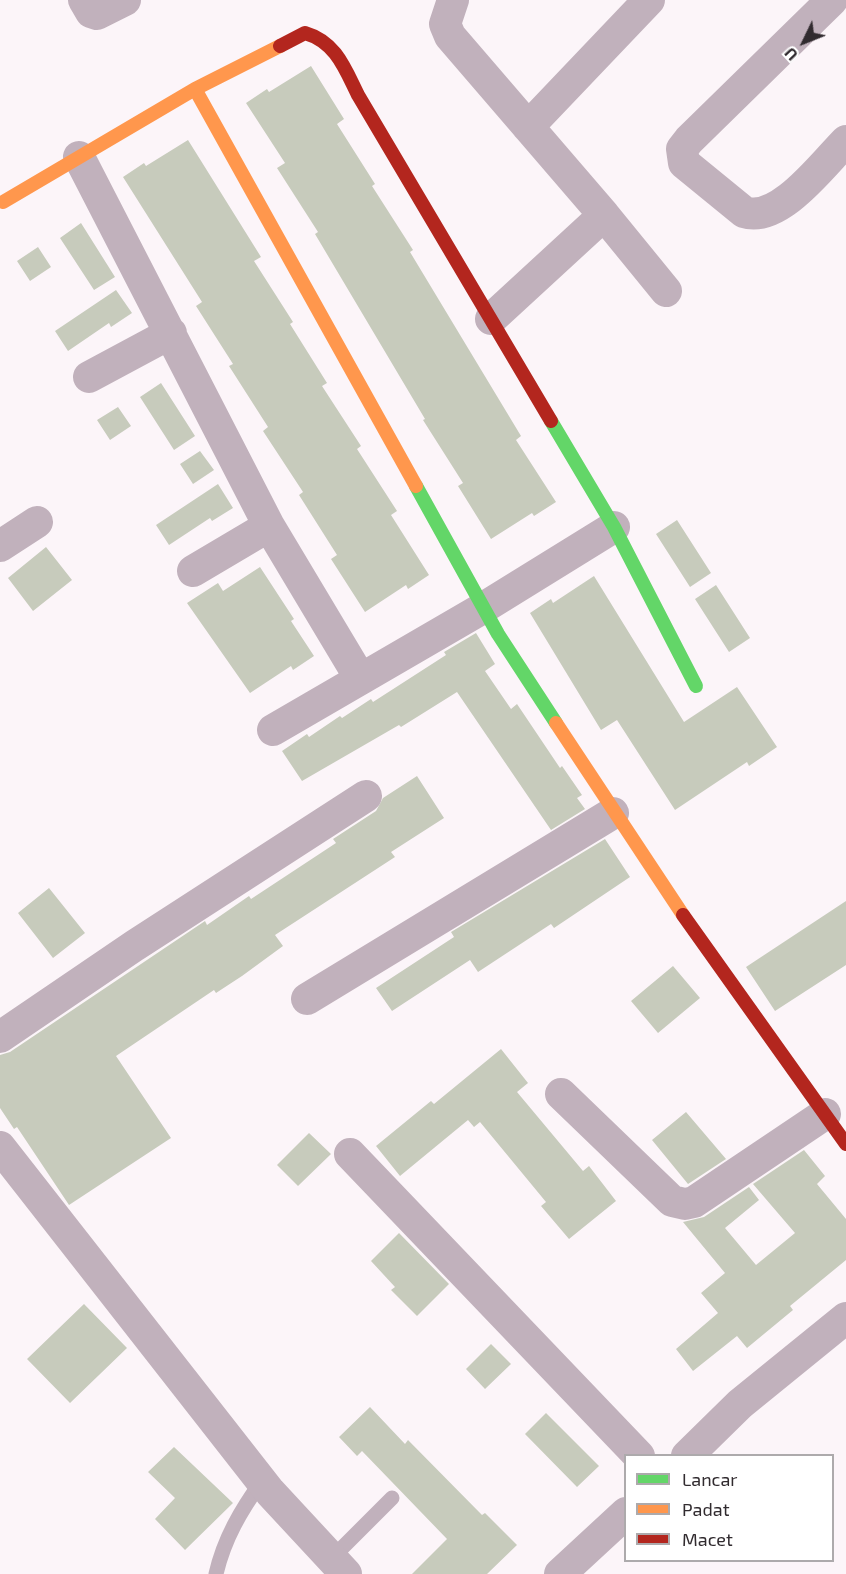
<!DOCTYPE html>
<style>
body{margin:0}
#map{position:relative;width:846px;height:1574px;overflow:hidden;background:#fcf5f9;font-family:"Exo 2",sans-serif}
canvas{display:block}
.legend{position:absolute;left:624px;top:1454px;width:210px;height:108px;box-sizing:border-box;background:#fff;border:2px solid #adaaac;margin:0;padding:8px 10px;list-style:none;font-size:18px;color:#312b2f}
.legend li{display:flex;align-items:center;gap:12px;height:30px}
.legend b{width:30px;border:2px solid #adaaac}
.north{position:absolute;left:774px;top:12px;width:60px;height:60px;-webkit-text-stroke:4px #fff;paint-order:stroke;rotate:227deg;font-size:16px;font-weight:700;line-height:24px;text-align:center;color:#312b2f}
.north::after{content:'';display:block;margin:auto;width:21px;height:27px;background:#312b2f;clip-path:polygon(50% 0,100% 100%,50% 72%,0 100%)}
</style>
<div id="map">
<canvas width="846" height="1574"></canvas>
<ul class="legend">
<li><b style="height:8px;background:#63d668"></b>Lancar</li>
<li><b style="height:8px;background:#ff974d"></b>Padat</li>
<li><b style="height:8px;background:#b3261e"></b>Macet</li>
</ul>
<div class="north">U</div>
</div>
<script>
const g = document.querySelector('canvas').getContext('2d');
g.lineJoin = 'round';
function fill(path, color) { g.fillStyle = color; g.fill(path, 'evenodd'); }
function stroke(path, color, width, dash) { g.strokeStyle = color; g.lineWidth = width; g.lineCap = dash ? 'butt' : 'round'; g.setLineDash(dash || []); g.stroke(path); }
const building = new Path2D(`
 M311,66L344,119L337,124L375,184L372,186L413,250L410,252L521,436L516,440L556,502L534,516L532,513L491,539L458,486L463,483L423,420L425,419L315,234L318,232L277,168L285,163L246,103L267,89L269,92Z
 M188,140L261,257L254,261L293,322L290,324L327,383L322,386L361,446L357,449L397,511L391,515L429,575L408,589L406,585L365,612L331,559L337,555L299,495L303,492L263,431L268,427L229,366L233,364L196,306L202,302L123,177L144,163L146,166Z
 M81,223L115,277L94,290L60,238Z
 M38,247L51,267L30,281L17,261Z
 M116,290L132,313L111,327L109,323L68,351L55,331Z
 M161,383L195,436L174,450L140,397Z
 M118,407L131,426L110,440L97,420Z
 M200,451L214,470L193,484L180,464Z
 M218,484L233,508L212,521L210,518L169,545L156,525Z
 M677,520L711,573L690,587L656,534Z
 M46,547L72,580L33,611L8,578Z
 M260,567L294,619L291,621L314,656L293,670L291,666L250,693L187,603L218,583L223,591Z
 M594,576L684,722L737,687L777,747L749,766L747,762L675,810L617,720L601,730L530,613L551,599L553,603Z
 M716,585L750,638L729,652L695,599Z
 M476,633L495,664L485,671L511,709L517,704L560,768L562,766L582,795L577,798L585,809L551,830L457,692L401,727L399,725L302,781L282,751L307,734L309,737L340,716L342,718L371,699L373,702L446,655L444,652Z
 M417,776L444,818L391,852L395,857L275,935L283,946L242,976L216,993L214,990L116,1056L171,1138L69,1205L17,1127L14,1129L0,1108V1055L10,1052L205,921L207,925L249,896L251,899L336,843L333,839L376,811L383,798Z
 M605,839L630,877L554,928L551,924L478,972L470,960L392,1011L376,988L454,937L451,932Z
 M49,888L85,933L53,958L18,913Z
 M846,901V965L775,1011L746,967Z
 M673,966L700,998L658,1033L631,1001Z
 M501,1049L528,1083L517,1092L583,1171L589,1166L616,1201L569,1239L541,1206L546,1202L480,1122L474,1127L468,1120L400,1176L376,1146L431,1101L434,1104Z
 M686,1112L726,1159L688,1184L652,1140Z
 M309,1133L331,1154L298,1186L277,1165Z
 M804,1150L825,1176L817,1184L846,1219V1260L790,1306L793,1310L747,1348L737,1336L693,1371L676,1349L718,1313L701,1293L725,1273L683,1222L704,1217L749,1187L759,1200L725,1228L756,1265L795,1233L753,1184Z
 M399,1233L449,1284L417,1316L391,1290L395,1287L371,1261Z
 M84,1304L127,1348L70,1403L27,1359Z
 M491,1344L511,1364L485,1389L466,1369Z
 M370,1407L405,1444L408,1440L482,1515L485,1513L517,1545L487,1574H412L447,1539L362,1451L357,1456L339,1437Z
 M546,1413L599,1466L577,1487L525,1434Z
 M174,1447L233,1503L185,1550L155,1519L175,1498L148,1472Z`);
const lane = new Path2D(`
 M331,1559L392,1498
 M216,1574C224,1539 241,1510 262,1481`);
const street = new Path2D(`
 M84,0L91,12L97,14L125,0
 M453,0L445,24L450,36L604,215L491,319
 M832,0L689,140L682,149L684,163L744,212C779,224 823,164 846,141
 M528,127L649,0
 M79,157L269,526L360,678
 M604,215L666,291
 M89,377L171,333
 M0,546L37,522
 M193,571L269,526
 M273,730L483,608L614,527
 M307,999L613,813
 M0,1037L134,946L366,796
 M561,1094L672,1201L685,1204L694,1202L825,1114
 M0,1147L270,1492L346,1574
 M350,1154L639,1456
 M687,1456L740,1404L846,1318
 M560,1574L626,1513`);
const fast = new Path2D(`
 M551,421L614,527L696,686
 M416,486L498,634L556,723`);
const slow = new Path2D(`
 M195,89L416,486
 M3,202L195,89L280,46
 M556,723L683,915`);
const jam = new Path2D(`
 M280,46L305,33C336,42 345,69 358,95L551,421
 M683,915L846,1144`);
fill(building, '#c7cbbc');
stroke(lane, '#c1b1bc', 15);
stroke(street, '#c1b1bc', 32);
stroke(fast, '#63d668', 14);
stroke(slow, '#ff974d', 14);
stroke(jam, '#b3261e', 14);
</script>
